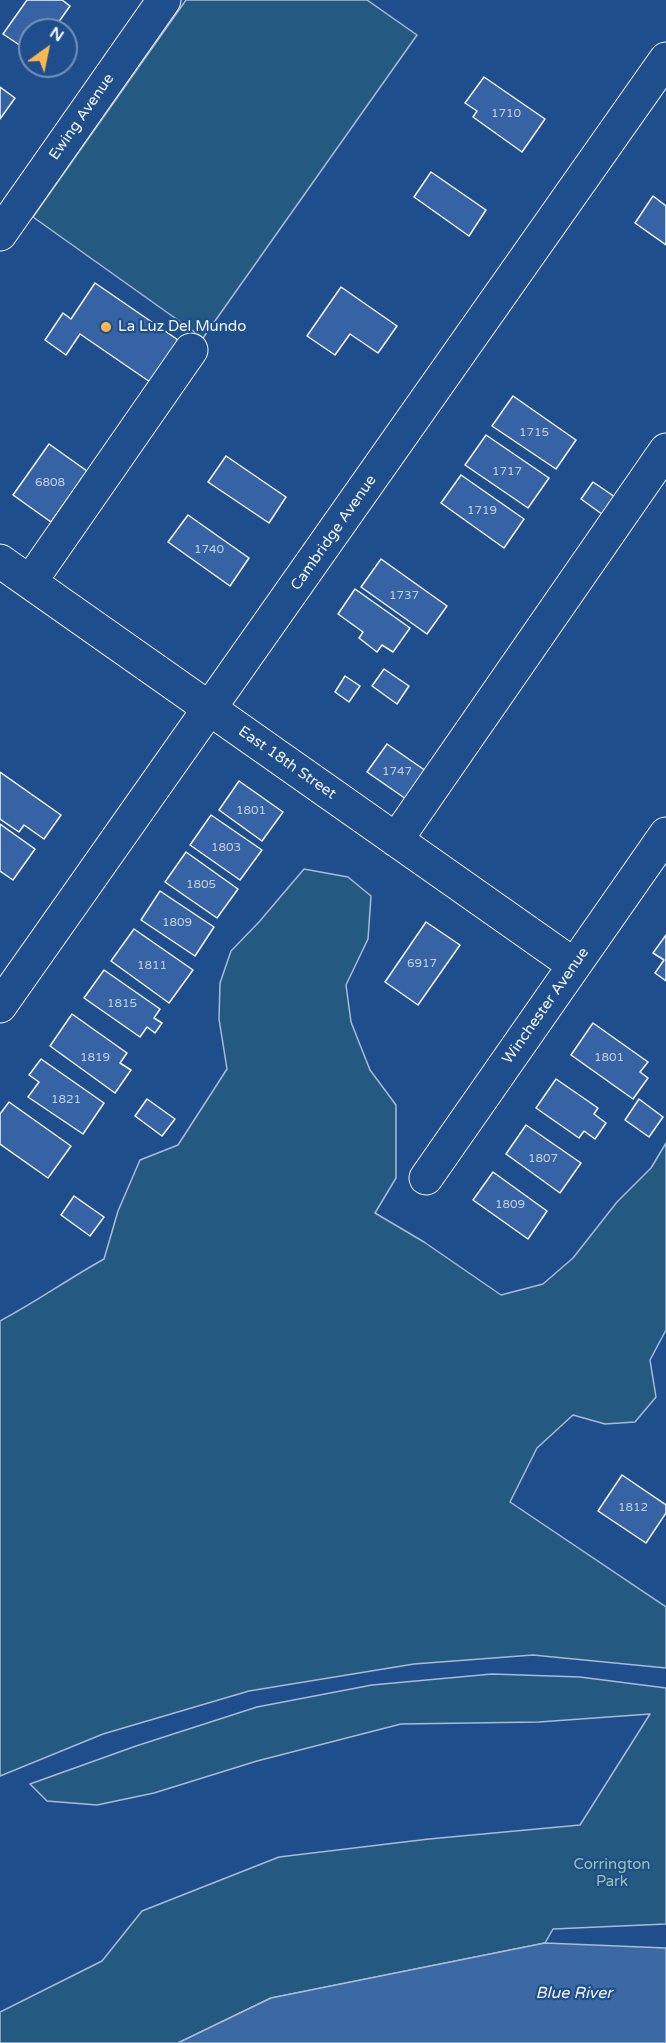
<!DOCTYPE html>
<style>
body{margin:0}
#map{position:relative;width:666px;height:2043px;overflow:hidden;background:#1f4e8c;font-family:"Varela Round",sans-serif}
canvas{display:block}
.north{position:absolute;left:18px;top:18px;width:60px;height:60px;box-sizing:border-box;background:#1f4e8c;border:2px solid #7391ba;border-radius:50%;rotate:33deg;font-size:16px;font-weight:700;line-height:24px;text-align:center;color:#f2f6ff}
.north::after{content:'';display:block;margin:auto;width:21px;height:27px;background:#ffb74d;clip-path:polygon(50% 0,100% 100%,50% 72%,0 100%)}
</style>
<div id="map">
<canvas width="666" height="2043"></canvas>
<div class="north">N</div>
</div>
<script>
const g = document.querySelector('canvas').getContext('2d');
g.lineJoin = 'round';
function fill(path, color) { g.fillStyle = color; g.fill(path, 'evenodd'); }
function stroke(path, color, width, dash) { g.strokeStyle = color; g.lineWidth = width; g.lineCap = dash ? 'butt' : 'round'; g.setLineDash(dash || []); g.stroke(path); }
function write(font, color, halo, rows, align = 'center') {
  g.font = font + ' "Varela Round",sans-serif'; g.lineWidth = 4.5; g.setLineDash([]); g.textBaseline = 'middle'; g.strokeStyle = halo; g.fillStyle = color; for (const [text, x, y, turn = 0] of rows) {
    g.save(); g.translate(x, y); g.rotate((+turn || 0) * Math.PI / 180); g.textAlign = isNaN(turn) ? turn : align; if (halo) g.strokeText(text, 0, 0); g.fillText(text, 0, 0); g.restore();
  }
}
const green = new Path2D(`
 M186,0H367L417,35L203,338L33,217Z
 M304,869L348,877L371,896L368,939L346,985L351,1022L370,1070L396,1105V1178L375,1213L424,1242L501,1295L543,1284L573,1258L617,1202L651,1168L666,1143V1330L650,1360L656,1397L635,1422L605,1424L573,1415L537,1448L510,1502L666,1607V1668L533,1655L414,1664L249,1691L103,1734L0,1776V1321C36,1302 68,1279 104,1259L118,1211L140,1160L178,1145L227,1069L219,1019L220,983L231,951L259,922Z
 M492,1674L580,1677L666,1688V1924L553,1929L545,1943L271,1998L178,2043H0V2012L102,1961L142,1911L279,1857L429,1839L580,1825L650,1714L539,1722L401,1724L257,1761L154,1793L97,1805L47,1801L30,1784L136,1746L257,1707L372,1685Z`);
const water = new Path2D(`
 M545,1943L666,1948V2043H178L271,1998Z`);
const building = new Path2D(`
 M27,0H62L70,6L53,30H30V52L3,34Z
 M484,77L545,119L522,152L473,117L477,111L465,103Z
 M0,87L15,98L0,119Z
 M431,172L486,210L469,236L414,197Z
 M653,196L666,206V245L635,223Z
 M95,283L181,342L153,384L80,334L66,355L45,340L63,313L71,319Z
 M341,287L397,326L378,353L350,334L335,355L307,336Z
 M513,396L576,440L556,469L492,426Z
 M486,435L549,478L528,508L465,465Z
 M49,444L87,471L51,522L13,495Z
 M226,456L286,497L269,523L208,482Z
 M461,475L524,519L504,548L441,503Z
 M593,482L618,499L606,517L581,499Z
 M188,515L249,558L230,586L168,542Z
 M381,559L447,606L427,634L361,587Z
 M355,589L410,628L393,652L382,645L377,652L359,638L363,632L338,614Z
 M384,669L409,686L397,704L372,686Z
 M345,676L360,686L349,702L335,692Z
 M387,744L426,771L406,799L367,772Z
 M0,772L61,815L44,839L24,825L19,832L0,819Z
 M239,781L283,812L262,841L219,810Z
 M211,815L262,850L240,880L190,845Z
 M0,824L35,849L13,880L0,871Z
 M186,852L238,889L217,918L165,882Z
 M160,891L214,927L195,956L141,920Z
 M426,922L460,945L418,1005L385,982Z
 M134,929L193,970L169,1003L111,961Z
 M666,935V981L655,973L664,960L653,953Z
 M104,970L160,1009L154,1018L162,1023L155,1033L147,1027L140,1037L84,998Z
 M72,1014L127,1053L120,1063L131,1070L115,1093L50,1046Z
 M593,1023L648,1062L640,1072L648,1078L633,1099L571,1055Z
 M41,1059L104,1103L83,1134L28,1097L39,1082L29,1075Z
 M556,1079L598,1108L594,1114L606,1123L595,1139L584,1131L579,1138L536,1108Z
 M147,1099L175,1119L162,1136L135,1116Z
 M639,1099L663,1117L649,1137L625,1120Z
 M9,1102L71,1146L48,1178L0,1144V1114Z
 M526,1125L581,1163L560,1193L506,1154Z
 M493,1172L547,1211L528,1239L473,1200Z
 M74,1196L104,1217L90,1236L61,1215Z
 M622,1475L666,1505V1513L646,1543L598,1511Z`);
const minor = new Path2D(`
 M0,234L164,0
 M0,561L574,965
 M30,582L191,350
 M396,840L666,450
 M0,1006L666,59
 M426,1178L666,834`);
const markers = [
 [106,327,6,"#ffb74d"]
];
const numberNames = [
 ["1710",506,114],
 ["1715",534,433],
 ["1717",507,472],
 ["6808",50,483],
 ["1719",482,511],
 ["1740",209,550],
 ["1737",404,596],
 ["1747",397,772],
 ["1801",251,811],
 ["1803",226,848],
 ["1805",201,885],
 ["1809",177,923],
 ["6917",422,964],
 ["1811",152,966],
 ["1815",122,1004],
 ["1819",95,1058],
 ["1801",609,1058],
 ["1821",66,1100],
 ["1807",543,1159],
 ["1809",510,1205],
 ["1812",633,1508]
];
const streetNames = [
 ["Ewing Avenue",82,117,-55],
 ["Cambridge Avenue",334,533,-55],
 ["East 18th Street",287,763,35],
 ["Winchester Avenue",546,1006,-55]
];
const poiNames = [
 ["La Luz Del Mundo",118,327]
];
const parkNames = [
 ["Corrington",612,1865],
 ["Park",612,1882]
];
const waterNames = [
 ["Blue River",574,1994]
];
fill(green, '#245a82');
stroke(green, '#a8bbd7', 1.5);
fill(water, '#3b69a3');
stroke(water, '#a8bbd7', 1.5);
fill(building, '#3563a3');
stroke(building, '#f2f6ff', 1.5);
stroke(minor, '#f2f6ff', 35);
stroke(minor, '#1f4e8c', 33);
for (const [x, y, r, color] of markers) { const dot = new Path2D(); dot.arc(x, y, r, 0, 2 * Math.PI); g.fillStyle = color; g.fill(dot); stroke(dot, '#1f4e8c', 2); }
write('12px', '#c3d1e8', null, numberNames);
write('15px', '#f2f6ff', '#1f4e8c', streetNames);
write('15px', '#f2f6ff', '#1f4e8c', poiNames, 'left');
write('15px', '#97c8a6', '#1f4e8c', parkNames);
write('italic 16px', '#f2f6ff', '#1f4e8c', waterNames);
</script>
